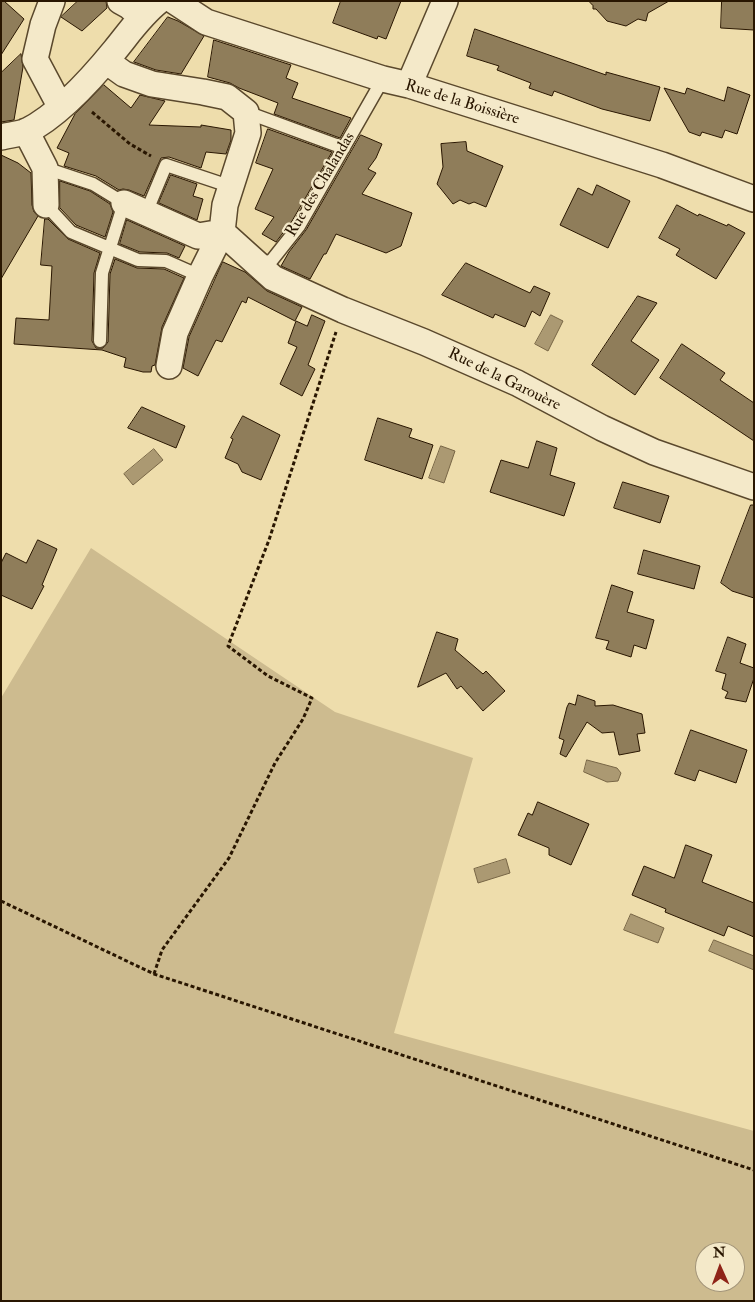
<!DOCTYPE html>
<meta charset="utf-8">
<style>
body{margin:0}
#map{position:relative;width:755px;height:1302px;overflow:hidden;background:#eeddac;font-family:"IM FELL Double Pica",serif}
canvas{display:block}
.frame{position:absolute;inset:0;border:2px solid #291601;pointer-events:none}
.north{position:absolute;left:695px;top:1242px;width:50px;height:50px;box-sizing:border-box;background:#f4e9c9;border:1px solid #a39579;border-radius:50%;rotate:358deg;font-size:14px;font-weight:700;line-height:20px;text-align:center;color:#291601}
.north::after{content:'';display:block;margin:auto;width:18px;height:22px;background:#8f2418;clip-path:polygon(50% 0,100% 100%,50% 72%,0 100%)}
</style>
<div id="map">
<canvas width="755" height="1302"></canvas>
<div class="frame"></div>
<div class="north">N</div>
</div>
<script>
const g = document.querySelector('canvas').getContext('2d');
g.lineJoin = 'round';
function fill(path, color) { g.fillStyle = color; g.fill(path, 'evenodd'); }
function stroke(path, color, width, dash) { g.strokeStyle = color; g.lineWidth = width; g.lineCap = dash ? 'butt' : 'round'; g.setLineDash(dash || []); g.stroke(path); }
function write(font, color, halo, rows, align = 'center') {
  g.font = font + ' "IM FELL Double Pica",serif'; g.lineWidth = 4.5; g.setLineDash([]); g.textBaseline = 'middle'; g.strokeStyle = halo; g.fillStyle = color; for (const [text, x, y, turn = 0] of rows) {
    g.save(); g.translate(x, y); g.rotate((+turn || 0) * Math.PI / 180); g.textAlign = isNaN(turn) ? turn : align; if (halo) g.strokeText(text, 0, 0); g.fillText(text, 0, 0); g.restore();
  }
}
const green = new Path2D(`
 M91,548L335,712L473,758L394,1033L754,1131V1301H1V698ZM705,1252H735V1282H705Z`);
const water = new Path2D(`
 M551,315L563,321L548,351L535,344Z
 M441,446L455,451L444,483L429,478Z
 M154,449L163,460L133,485L124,474Z
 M587,760L617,768L621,773L618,781L607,782L584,772Z
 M506,859L510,873L478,883L474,869Z
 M631,914L664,928L658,943L624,930Z
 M714,940L754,956V970L709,951Z`);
const building = new Path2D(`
 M1,1H4L24,19L1,55Z
 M78,1H106L107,8L82,31L61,17Z
 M341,1H401L386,39L378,36L377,39L333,23Z
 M589,1H669L648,13L646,21L638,19L626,26L607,21L596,9H593V6Z
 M722,1H754V30L721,28Z
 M168,17L178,21L204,36L181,74L156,70L134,62Z
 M475,29L606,75V72L660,87L650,121L602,109L554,91L552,96L529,88L531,83L497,70L499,66L467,56Z
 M214,40L291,65L286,78L298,83L292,98L351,118L340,138L274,114L278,103L239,88L230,83L208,77Z
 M21,54L23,67L14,120L1,122V73Z
 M104,85L131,108L140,95L165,101L149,125L201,127V125L231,130V140L226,154L206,152L201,168L169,157L161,158L144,196L129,190L123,189L119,190L96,176L64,166L69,153L57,148L75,114Z
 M728,87L750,95L737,134L725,130L722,138L702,132L700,136L689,132L664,88L685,94L687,88L724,101Z
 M268,129L332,152L292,221L276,242L262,234L274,217L255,209L273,169L256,163Z
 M361,135L382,144L376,158L368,169L376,173L362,194L412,213L401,246L386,253L336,234L326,254H324L310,279L281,266L289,252L306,230Z
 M466,142L467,151L503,166L486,207L474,202L469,204L460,200L453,204L437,184L443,167L441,144Z
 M1,155L18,163L31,173L32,205L34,212L38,216L1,279Z
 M171,175L197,184L193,196L203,199L197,220L159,203Z
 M60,181L90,191L110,204L113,212L105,237L76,225L60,208Z
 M597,185L630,201L608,248L560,225L578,188L592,195Z
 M677,205L698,216L699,214L727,226L728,224L745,233L716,279L676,255L680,249L659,238Z
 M45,219H48L68,239L100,253L94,273L92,341L96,348H103L108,342L110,274L115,259L137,268L164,269L184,278L162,327L155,365L152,366L151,372H143L124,367L126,358L102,350L14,344L16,318L49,320L52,266L41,265Z
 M127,220L185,246L179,258L167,253L140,252L120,244Z
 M223,262L245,272L267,291L302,307L295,321L248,297L246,303L242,301L222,342L216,340L198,376L183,368L189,337Z
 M466,263L530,293L534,286L550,293L540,316L532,311L525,327L495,314L493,318L442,295Z
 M638,296L657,303L631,341L659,360L635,395L592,365Z
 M312,315L325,321L308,365L315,369L302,396L280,384L297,347L288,343L296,321L307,326Z
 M682,344L725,373L720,380L754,403V441L660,378Z
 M142,407L185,426L176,448L128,428Z
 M243,416L280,435L261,480L242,472L238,464L225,458L233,439L231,438Z
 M378,418L412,429L409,437L433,445L422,479L365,460Z
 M537,441L557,448L550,475L575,483L564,516L490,492L501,460L528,468Z
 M623,482L669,496L660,523L614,508Z
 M751,505H754V598L732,591L721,583Z
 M38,540L57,549L42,585L44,586L32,609L1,595V563L6,553L26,563Z
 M644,550L700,566L694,589L638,574Z
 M612,585L633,592L627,612L654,620L646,649L634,645L631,657L606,649L609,641L596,638Z
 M437,632L458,639L455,650L483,674L486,671L505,691L483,711L461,686L457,689L446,673L418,687Z
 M728,637L746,644L740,663L754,668V678L746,702L725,698L728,692L722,689L726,674L716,671Z
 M578,695L595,701V706L613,705L642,714L645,733L637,734L640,751L619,755L614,732L602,733L587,722L566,757L560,754L564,740L559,738L567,707L569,703L575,705Z
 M691,730L747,750L736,783L699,770L695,781L675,774Z
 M538,802L589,824L571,865L549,855V848L518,835L528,813L532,815Z
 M686,845L712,855L702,882L754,903V937L728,926L724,936L665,912L666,909L632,895L644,866L674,878Z`);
const path = new Path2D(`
 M92,112L130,144L151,156
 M1,901L154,974L754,1170
 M154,974L162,950L229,858L275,763L303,719L312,698L268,676L228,646L269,540L336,332`);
const lane = new Path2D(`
 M246,112L344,148
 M45,168L93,184L124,203L102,273L100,341
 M46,205L71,232L138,260L166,261L200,276
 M146,213L166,165L232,187
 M259,265L272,260L299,226L383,79`);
const street = new Path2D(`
 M52,1L43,25L35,59L60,106
 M120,1L129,6L141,17
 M174,1L206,22L383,79L409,85L662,165L754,199
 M106,61L124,74L152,84L203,92L227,97L246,112L248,133L225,205L222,232L200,276L175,333L169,366
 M409,85L445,1
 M26,131L45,168L46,205
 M1,137C9,135 20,134 27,131C59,115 93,77 115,50C129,33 141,15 159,1
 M124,203L198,236L222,232L273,278L343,310L424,342L517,383L602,428L654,452L754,487`);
const streetNames = [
 ["Rue de la Boissière",462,103,17],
 ["Rue des Chalandas",321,185,-59],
 ["Rue de la Garouère",504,380,26]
];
fill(green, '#cdbb8f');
fill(water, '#ab9972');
stroke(water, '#776545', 1);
fill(building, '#8f7d5a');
stroke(building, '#291601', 1);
stroke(lane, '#5a482c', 15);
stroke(street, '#5a482c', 28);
stroke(path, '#291601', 3, [4, 2.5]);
stroke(lane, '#f4e9c9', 12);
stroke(street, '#f4e9c9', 25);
write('16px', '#291601', '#f4e9c9', streetNames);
</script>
